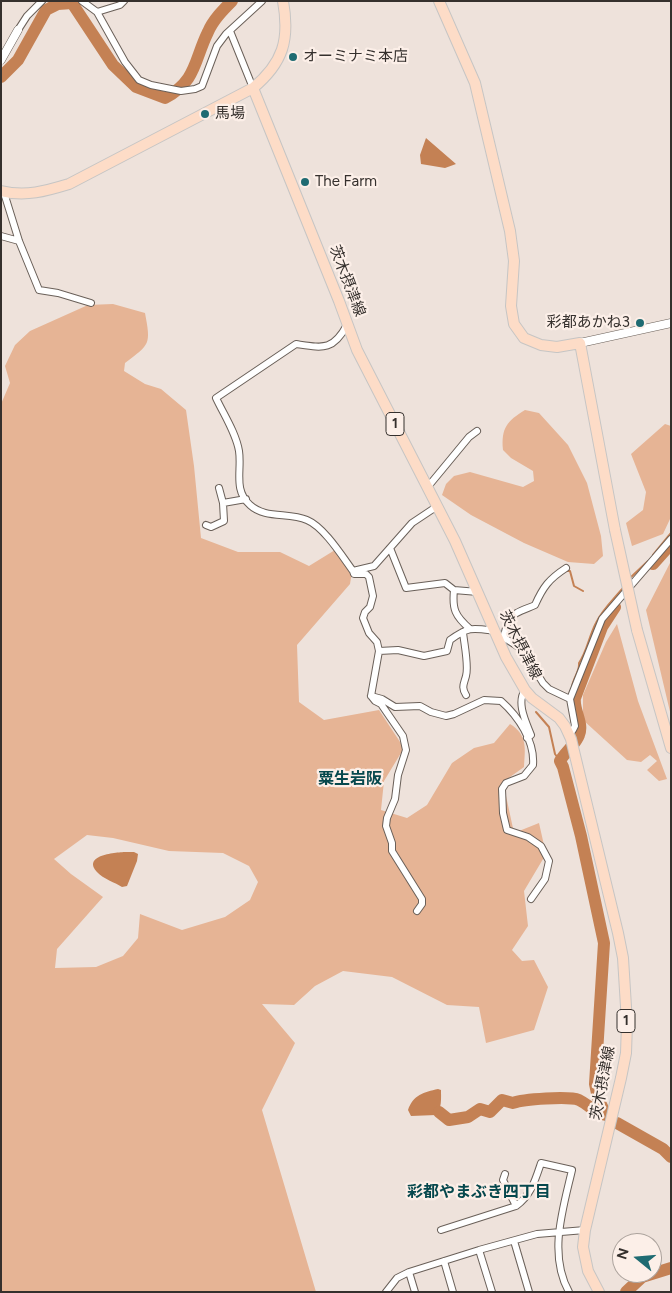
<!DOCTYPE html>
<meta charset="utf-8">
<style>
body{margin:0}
#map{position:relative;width:672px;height:1293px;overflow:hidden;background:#eee2db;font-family:Figtree,sans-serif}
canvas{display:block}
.frame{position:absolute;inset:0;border:2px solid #35302d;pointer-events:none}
.north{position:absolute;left:612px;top:1233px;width:50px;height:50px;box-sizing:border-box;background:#fcefe8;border:1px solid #aca39d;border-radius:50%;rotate:287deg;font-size:14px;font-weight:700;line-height:20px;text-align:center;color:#35302d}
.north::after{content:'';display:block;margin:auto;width:18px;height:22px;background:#1f6b72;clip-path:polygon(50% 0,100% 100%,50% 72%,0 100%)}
</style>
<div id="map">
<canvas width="672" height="1293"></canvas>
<div class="frame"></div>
<div class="north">N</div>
</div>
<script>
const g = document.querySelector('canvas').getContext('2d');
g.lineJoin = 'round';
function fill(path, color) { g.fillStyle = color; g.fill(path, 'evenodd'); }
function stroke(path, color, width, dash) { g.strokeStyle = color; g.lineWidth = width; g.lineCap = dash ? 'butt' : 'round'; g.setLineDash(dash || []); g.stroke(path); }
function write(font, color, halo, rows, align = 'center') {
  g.font = font + ' Figtree,"Noto Sans JP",sans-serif'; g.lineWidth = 4.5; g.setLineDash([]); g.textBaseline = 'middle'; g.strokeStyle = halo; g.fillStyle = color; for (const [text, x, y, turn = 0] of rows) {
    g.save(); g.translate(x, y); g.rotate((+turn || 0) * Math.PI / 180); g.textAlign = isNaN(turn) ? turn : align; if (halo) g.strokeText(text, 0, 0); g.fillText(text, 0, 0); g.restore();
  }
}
const green = new Path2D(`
 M113,304L145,313C151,345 150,344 125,363L124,371L145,384L161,389L186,410L194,466L201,538L238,552H280L309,566L335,550L352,572L350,584L297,645L299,702L324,720L379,710L404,748L384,781L381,810L407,818L427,805L452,763L474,748L494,743L510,724C528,735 525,749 524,767L503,782L514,833L539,823L546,854L524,891L528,926L512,950L522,961L534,960L548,987L534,1030L486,1043L479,1007L447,1005L392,977L343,971L315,986L294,1005L262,1004L295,1043L262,1110L316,1292H1V404L10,383L5,366L15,345L30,331L88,305ZM87,835L113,838L169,851L223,853L249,866L258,882L250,900L225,917L182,930L140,914L138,938L123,956L96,967L55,968L57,949L103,897L71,874L54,859Z
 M525,410L539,413L568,445L587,483L601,536L603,556L594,564L568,562L524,543L471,515L442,495L446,484L454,476L470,472L523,487L534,481L533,471L511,458L503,450C501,428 507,421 525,410Z
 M665,424L671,426V514L670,519L663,534L632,546L626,523L643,510L646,492L631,454Z
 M671,561V716L646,610Z
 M617,624L638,701L667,779L659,781L647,770L657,761L650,755L641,762L627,760L583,720V695L606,642Z`);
const water = new Path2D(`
 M426,138L456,164L445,168L421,164L420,155Z
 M127,852H134L138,854L137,861L127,886L122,887C116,883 102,878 98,873C80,855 117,852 127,852Z
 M438,1089L441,1090C441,1098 442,1109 436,1115L411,1116L408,1110C413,1095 424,1092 438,1089Z`);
const stream = new Path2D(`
 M653,555L671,533
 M567,571H570L574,586L583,591
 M630,578L648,561
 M572,688C572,679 580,672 579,663C587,652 589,636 596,623C602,610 614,599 623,588
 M536,712L549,727L555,754L560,761`);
const river = new Path2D(`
 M1,77L18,60L46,10L58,4L72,3L113,65L136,87L165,98C197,81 194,60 208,32C213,20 223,10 232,1
 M653,564L671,544
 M439,1112L449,1120L468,1117L480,1109L490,1112L502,1100L513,1103C523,1099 569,1096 579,1100C589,1105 594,1112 606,1115
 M606,1115L598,1098L595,1084L604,943L581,836L563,767L560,761C565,752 576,744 579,735C584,723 573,710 575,698L602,627L615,607
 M617,1123L663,1149L671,1157
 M626,1292L642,1277L671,1268`);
const minor = new Path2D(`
 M82,1L97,12L125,62L139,80L151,85L181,91L195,89L202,86L217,46L226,34L262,1
 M97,12L120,5L124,1
 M18,30L27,16L42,1
 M230,31L253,88
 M5,192V196L19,241L39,290L58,293L91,303
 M1,236L19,241
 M347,325C333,351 323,348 296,344L216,398C224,415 236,433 239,451C242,470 233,490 250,505C265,519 289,512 307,520C324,527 342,556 353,571L374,566L412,523L436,507
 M426,484L431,483L469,437L477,431
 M223,503L246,499
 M206,525L211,527L224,521L223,503L219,488
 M390,548L406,588L445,583L454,590L478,592
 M353,571L354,574H366L369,577L373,596L370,607L365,612L363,618L369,633L377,642L379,651L371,696L382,699L395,707L420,706L431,712L446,716L454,714L484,700L501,701C518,716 535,741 533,765L524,776L506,783L502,789L503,813L507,830L528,837L541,846L549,861L545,879L531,899
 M454,590C452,609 455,616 470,629
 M463,632C464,643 469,666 466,676C464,684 461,687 466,695
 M503,637C506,633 505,627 508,622C512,612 527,609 535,605C543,587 549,579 566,568
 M499,640L503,637L522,649L543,683L549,689L570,699
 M379,651L398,650L424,656L447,651L450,640C469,626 473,628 495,631
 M525,690C516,703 526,722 531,735L527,738
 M371,696L375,701L381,704L403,736L406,750L398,775L395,799L387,818L386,826L392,843V851L422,899V904L417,911
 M569,733L573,730L575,726L570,699L602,619L671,539
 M505,1174L503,1180L516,1206
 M441,1230L516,1206C531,1195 535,1181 541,1163L572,1170C563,1209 548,1254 569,1292
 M514,1241L529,1292
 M479,1250L492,1292
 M444,1261L453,1292
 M409,1272L415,1292
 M386,1292L397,1278L409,1272L479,1250L537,1234L585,1230`);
const tertiary = new Path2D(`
 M1,60L18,30
 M580,343L671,323`);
const primary = new Path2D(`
 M439,1L475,83L510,231L514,261L511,306L514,324L524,338L541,345L557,347L580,343L615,530
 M253,88L339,301L357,350L455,541L506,657L525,690L532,698L559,718L565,726L571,739L618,933L623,958L627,1023L626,1053L621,1078L585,1230L583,1247L588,1271L599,1292
 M1,191C26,197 46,191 69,184L253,88C283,63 290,40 283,1
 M637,630L671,748`);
const primaryBridge = new Path2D(`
 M615,530L637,630`);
const markers = [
 [293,57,5,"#1f6b72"],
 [205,114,5,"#1f6b72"],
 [305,182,5,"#1f6b72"],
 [640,323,5,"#1f6b72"]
];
const shields = [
 [395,424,18],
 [626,1021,18]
];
const shieldNames = [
 ["1",395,424],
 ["1",626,1021]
];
const poiNames = [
 ["オーミナミ本店",303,57],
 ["馬場",215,114],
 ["The Farm",315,182],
 ["彩都あかね3",630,323,"right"]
];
const streetNames = [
 ["茨木摂津線",347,281,69],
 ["茨木摂津線",520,645,63],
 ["茨木摂津線",603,1083,-79]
];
const neighbourhoodNames = [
 ["粟生岩阪",350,779],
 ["彩都やまぶき四丁目",479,1192]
];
fill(green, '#e6b495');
fill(water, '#c48154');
stroke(stream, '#c48154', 2);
stroke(river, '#c48154', 12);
stroke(minor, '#6a6059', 8);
stroke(tertiary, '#6a6059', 9);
stroke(primary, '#c6c5c4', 12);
stroke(minor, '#fff', 6);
stroke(tertiary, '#fff', 8);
stroke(primary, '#fddcc7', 10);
stroke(primaryBridge, '#c6c5c4', 12, []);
stroke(primaryBridge, '#fddcc7', 10);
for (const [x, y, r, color] of markers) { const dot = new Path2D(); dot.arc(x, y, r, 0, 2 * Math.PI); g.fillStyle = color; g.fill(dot); stroke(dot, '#fcefe8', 2); }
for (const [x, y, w] of shields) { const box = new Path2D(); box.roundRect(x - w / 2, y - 11.5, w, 23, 4); g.fillStyle = '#fcefe8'; g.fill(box); stroke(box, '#35302d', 1); }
write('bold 14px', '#35302d', null, shieldNames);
write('15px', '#35302d', '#fcefe8', poiNames, 'left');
write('15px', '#35302d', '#fcefe8', streetNames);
write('bold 16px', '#06484d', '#fcefe8', neighbourhoodNames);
</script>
